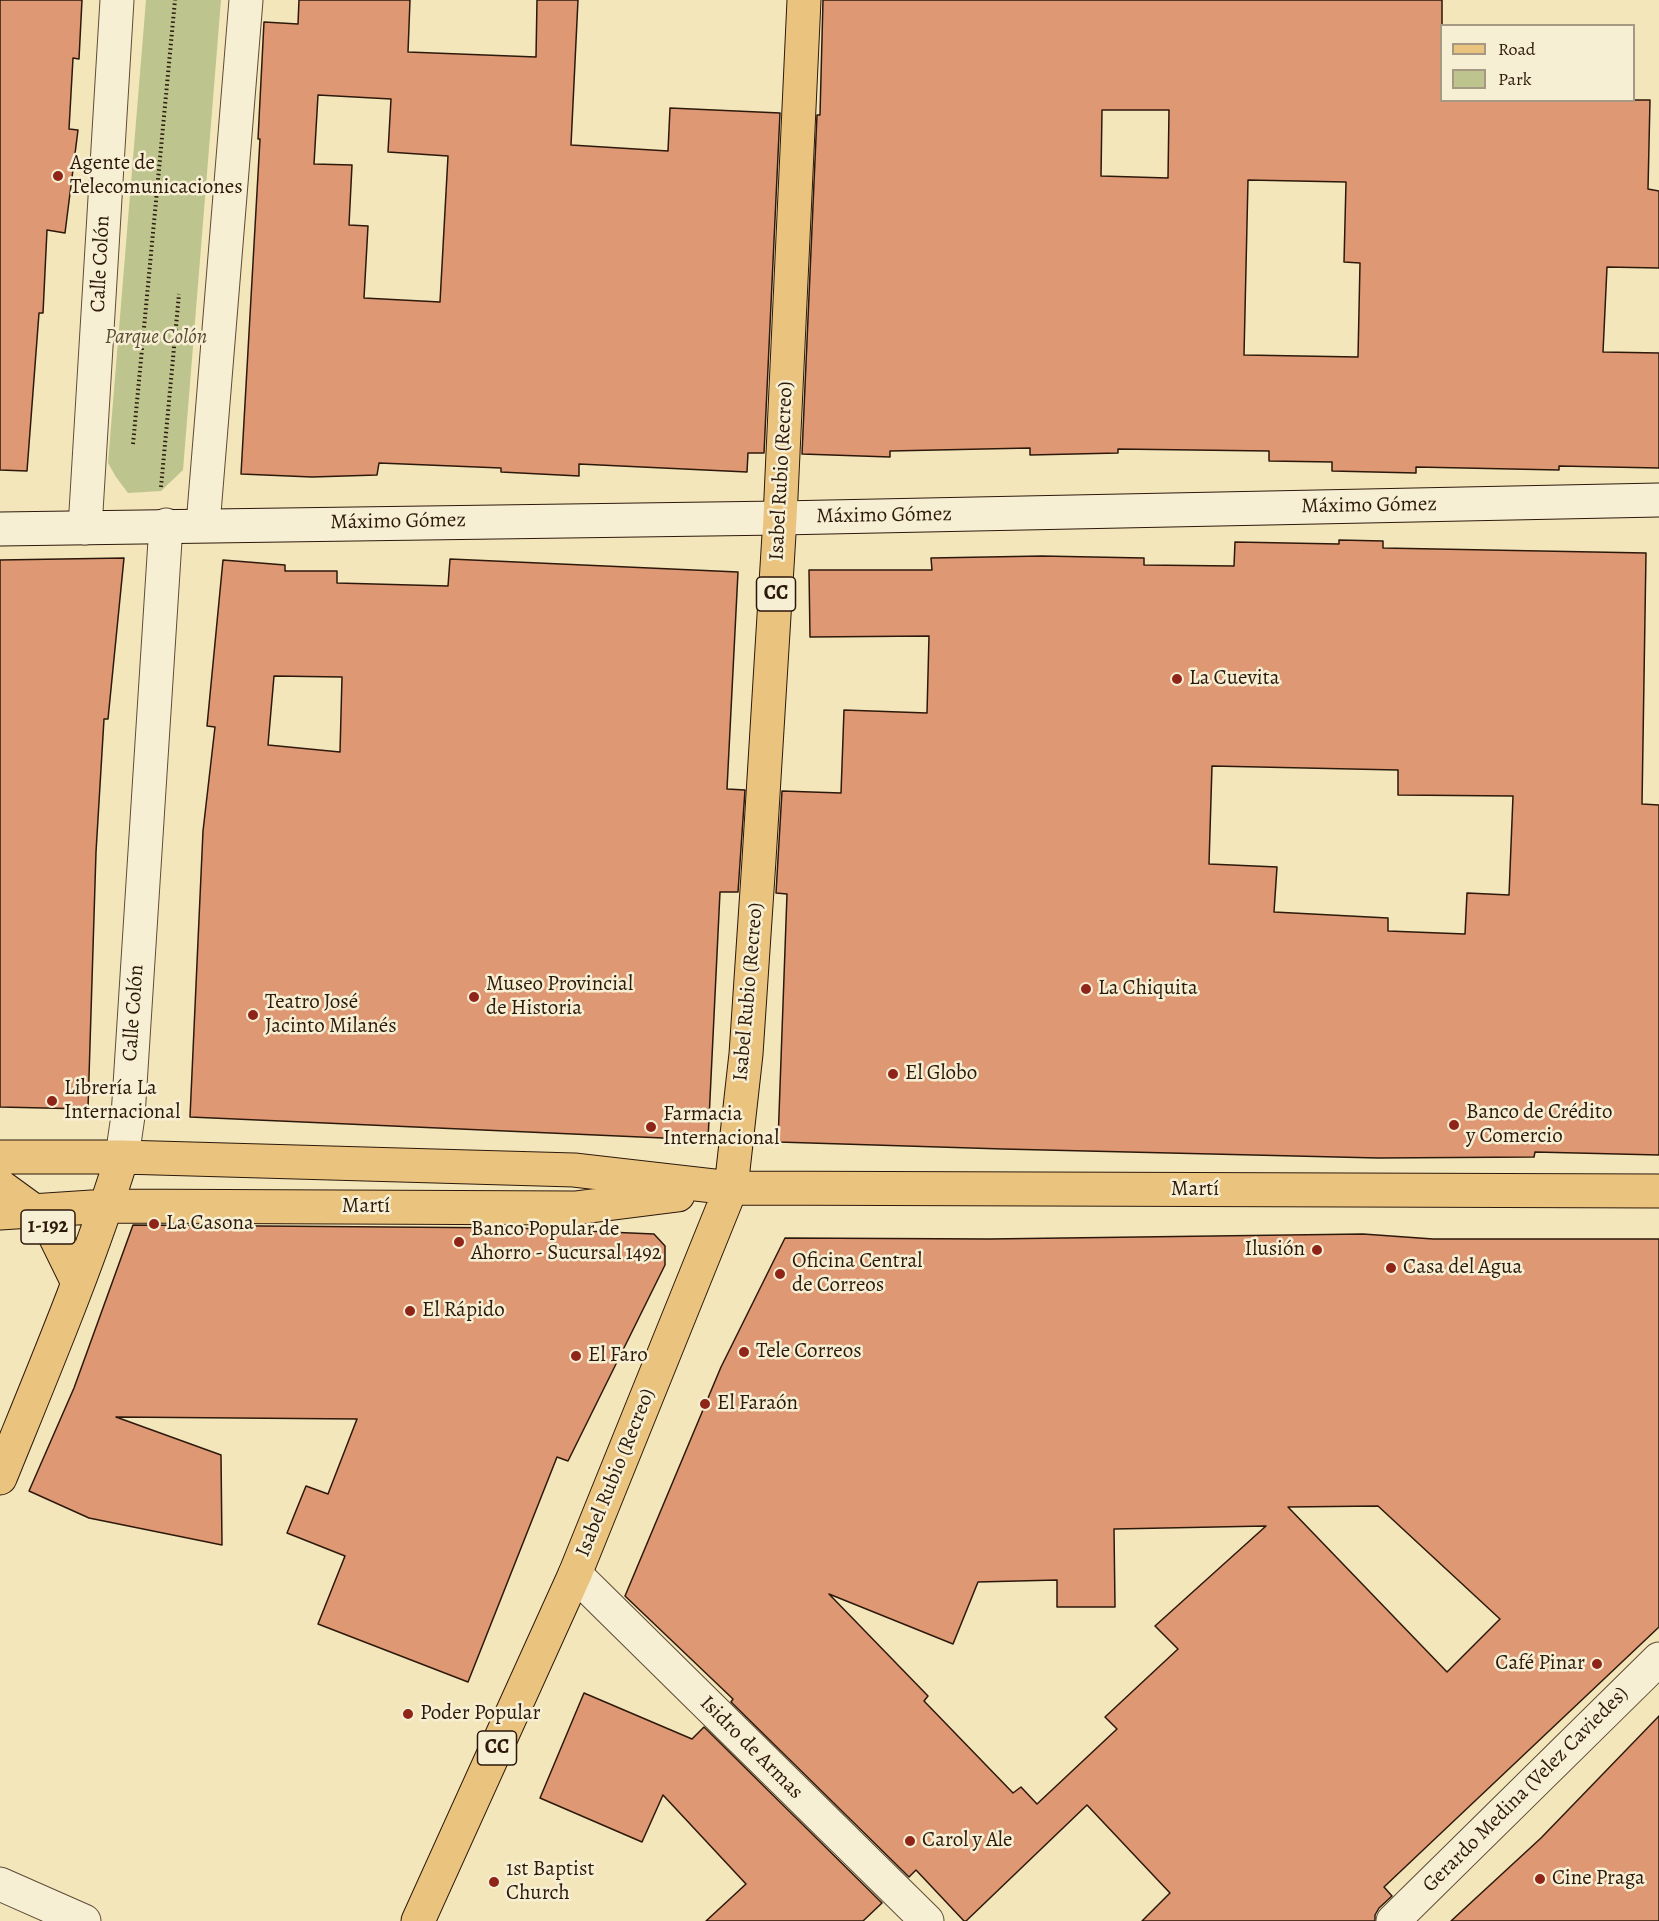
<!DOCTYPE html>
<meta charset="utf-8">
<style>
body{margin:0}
#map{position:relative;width:1659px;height:1921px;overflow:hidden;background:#f3e6bb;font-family:Alegreya,serif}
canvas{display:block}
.legend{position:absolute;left:1440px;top:24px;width:195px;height:78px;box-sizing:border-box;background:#f7efd3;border:2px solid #a69983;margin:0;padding:8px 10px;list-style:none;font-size:18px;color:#2d190b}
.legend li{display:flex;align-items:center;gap:12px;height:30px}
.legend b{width:30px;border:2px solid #a69983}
</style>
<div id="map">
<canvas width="1659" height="1921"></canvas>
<ul class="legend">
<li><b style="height:8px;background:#eac37e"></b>Road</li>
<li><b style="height:16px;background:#bdc48e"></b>Park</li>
</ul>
</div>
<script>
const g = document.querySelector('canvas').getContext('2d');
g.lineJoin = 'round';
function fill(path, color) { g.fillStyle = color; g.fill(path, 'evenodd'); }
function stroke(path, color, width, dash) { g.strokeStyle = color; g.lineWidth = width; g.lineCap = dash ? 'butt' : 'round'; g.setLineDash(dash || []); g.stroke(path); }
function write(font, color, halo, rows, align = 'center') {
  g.font = font + ' Alegreya,serif'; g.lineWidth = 5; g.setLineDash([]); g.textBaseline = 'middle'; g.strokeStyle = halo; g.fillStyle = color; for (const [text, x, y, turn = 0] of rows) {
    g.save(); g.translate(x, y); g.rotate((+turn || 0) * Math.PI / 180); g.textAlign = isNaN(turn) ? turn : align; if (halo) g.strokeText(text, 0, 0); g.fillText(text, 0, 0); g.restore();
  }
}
const green = new Path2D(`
 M146,0H221L183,470L161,491L128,493L116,477L108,463Z`);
const building = new Path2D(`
 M0,0H82L79,59L73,58L69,129L78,130L65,233L47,230L43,313H39L27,471L0,470Z
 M299,0H410L408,52L536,57L537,0H578L571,145L668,151L670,108L780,113L764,453H748L747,472L579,464V476L501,472V468L379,463L377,475L312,477L241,474L260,139H258L264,22L298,24ZM318,95L391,99L388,152L448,156L440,302L364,298L368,226L349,225L352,165L314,164Z
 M823,0H1442V100H1650L1648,189L1659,191V268L1607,267L1603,352L1659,353V468L1559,466V470L1416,467V473L1332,471V462L1269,461V451L1118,449V453L1030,455V448L890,451V457L802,454L817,115H820ZM1102,110H1169L1168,178L1101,176ZM1248,180L1346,182L1344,262L1360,263L1358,357L1244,355Z
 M1339,540L1383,541V548L1646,553L1642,804L1659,805V1155L1535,1152L1534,1157L1378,1158L1003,1149L778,1142L787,894L776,893L782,791L841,793L844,710L927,713L929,636L810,637L809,570H932L931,558L1042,556L1144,558V565L1234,566L1235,542L1339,544ZM1212,766L1398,770V795L1513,796L1509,895L1467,893L1465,934L1388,931V918L1274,912L1277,867L1209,864Z
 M124,558L108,719H104L96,852L88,1109L0,1107V560Z
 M450,559L738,572L727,789L745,790L738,892H720L708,1140L190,1117L203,831L215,727L207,726L223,560L285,565V571H337V583L448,586ZM274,676L342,677L340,752L268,745Z
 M133,1225L516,1228L654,1234L665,1246V1265L568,1461L557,1457L468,1682L318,1624L345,1556L287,1533L306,1486L328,1494L357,1419L116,1417L221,1455L222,1545L89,1518L29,1491L74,1388Z
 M1363,1234L1433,1239H1659V1627L1384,1887L1392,1896L1379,1908L1375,1915V1921H1142L1170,1893L1087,1805L966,1921H964L916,1870L909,1877L731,1702L733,1699L625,1596L721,1367L785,1238L989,1239ZM1378,1506L1500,1619L1447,1672L1288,1507ZM1266,1526L1155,1626L1178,1649L1105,1717L1117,1729L1037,1804L1021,1787L1013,1793L924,1701L928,1696L829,1594L953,1644L978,1582L1057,1580V1607H1115L1114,1529Z
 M584,1693L692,1739L704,1727L882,1903L863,1921H706L746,1884L663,1795L642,1842L540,1798Z
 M1659,1716V1921H1451L1541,1838Z`);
const path = new Path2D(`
 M133,444L175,0
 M161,487L179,294`);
const minor = new Path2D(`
 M203,525L246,0
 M85,528L117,0
 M0,1884L84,1921`);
const tertiary = new Path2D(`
 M122,1157L128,1116L166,525
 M575,1574L927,1921
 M1393,1921L1659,1659`);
const secondary = new Path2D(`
 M0,529L780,518L1659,500`);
const primary = new Path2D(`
 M0,1157H122L574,1170L731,1188L1659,1191
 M0,1186L33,1210L53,1232L78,1283
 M0,1213L107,1206L575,1208L678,1195
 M0,1478C43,1372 88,1266 122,1157
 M418,1921L575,1574L731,1188L746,1054L759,860L780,518L804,0`);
const markers = [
 [58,176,6,"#8f2418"],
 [1177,679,6,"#8f2418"],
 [1086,989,6,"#8f2418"],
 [474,997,6,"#8f2418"],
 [253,1015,6,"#8f2418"],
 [893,1074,6,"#8f2418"],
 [52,1101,6,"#8f2418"],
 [1454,1125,6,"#8f2418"],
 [651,1127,6,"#8f2418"],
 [154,1224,6,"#8f2418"],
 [459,1242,6,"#8f2418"],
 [1317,1250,6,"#8f2418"],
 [1391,1268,6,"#8f2418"],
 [780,1274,6,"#8f2418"],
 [410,1311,6,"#8f2418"],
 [744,1352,6,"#8f2418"],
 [576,1356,6,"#8f2418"],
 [705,1404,6,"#8f2418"],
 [1597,1664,6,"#8f2418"],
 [408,1714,6,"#8f2418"],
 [910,1841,6,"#8f2418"],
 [1540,1879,6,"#8f2418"],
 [494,1882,6,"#8f2418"]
];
const shields = [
 [776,594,39],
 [48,1227,54],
 [497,1748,39]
];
const shieldNames = [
 ["CC",776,594],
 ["1-192",48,1227],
 ["CC",497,1748]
];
const poiNames = [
 ["Agente de",70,164],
 ["Telecomunicaciones",70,188],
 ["La Cuevita",1189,679],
 ["Museo Provincial",486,985],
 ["de Historia",486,1009],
 ["La Chiquita",1098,989],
 ["Teatro José",265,1003],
 ["Jacinto Milanés",265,1027],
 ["El Globo",905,1074],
 ["Librería La",64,1089],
 ["Internacional",64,1113],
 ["Banco de Crédito",1466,1113],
 ["y Comercio",1466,1137],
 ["Farmacia",663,1115],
 ["Internacional",663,1139],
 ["La Casona",166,1224],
 ["Banco Popular de",471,1230],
 ["Ahorro - Sucursal 1492",471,1254],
 ["Ilusión",1305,1250,"right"],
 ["Oficina Central",792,1262],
 ["de Correos",792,1286],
 ["Casa del Agua",1403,1268],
 ["El Rápido",422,1311],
 ["Tele Correos",756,1352],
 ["El Faro",588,1356],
 ["El Faraón",717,1404],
 ["Café Pinar",1585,1664,"right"],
 ["Poder Popular",420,1714],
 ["Carol y Ale",922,1841],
 ["1st Baptist",506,1870],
 ["Church",506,1894],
 ["Cine Praga",1552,1879]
];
const streetNames = [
 ["Calle Colón",101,264,-87],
 ["Isabel Rubio (Recreo)",782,471,-87],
 ["Máximo Gómez",1369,506,-1],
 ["Máximo Gómez",884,516,-1],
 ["Máximo Gómez",398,522,-1],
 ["Isabel Rubio (Recreo)",749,992,-85],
 ["Calle Colón",134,1013,-86],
 ["Martí",1195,1190],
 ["Martí",366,1207],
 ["Isabel Rubio (Recreo)",616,1473,-68],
 ["Isidro de Armas",751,1748,45],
 ["Gerardo Medina (Velez Caviedes)",1526,1790,-45]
];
const parkNames = [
 ["Parque Colón",156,338]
];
fill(green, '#bdc48e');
fill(building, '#de9874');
stroke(building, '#2d190b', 1.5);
stroke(minor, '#5e4c37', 35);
stroke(tertiary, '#5e4c37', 35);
stroke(secondary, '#2d190b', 35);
stroke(primary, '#2d190b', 35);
stroke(path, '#2d190b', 4, [1.5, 3]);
stroke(minor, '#f7efd3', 33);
stroke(tertiary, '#f7efd3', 33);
stroke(secondary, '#f7efd3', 33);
stroke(primary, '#eac37e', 33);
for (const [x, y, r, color] of markers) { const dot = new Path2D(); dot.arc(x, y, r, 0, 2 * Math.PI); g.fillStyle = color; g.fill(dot); stroke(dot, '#f7efd3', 2); }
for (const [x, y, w] of shields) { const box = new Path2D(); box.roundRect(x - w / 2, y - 17, w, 34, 4.5); g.fillStyle = '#f7efd3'; g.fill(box); stroke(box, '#2d190b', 1.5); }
write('bold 20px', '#2d190b', null, shieldNames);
write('21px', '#2d190b', '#f7efd3', poiNames, 'left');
write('21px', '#2d190b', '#f7efd3', streetNames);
write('italic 21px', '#584c32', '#f7efd3', parkNames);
</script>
